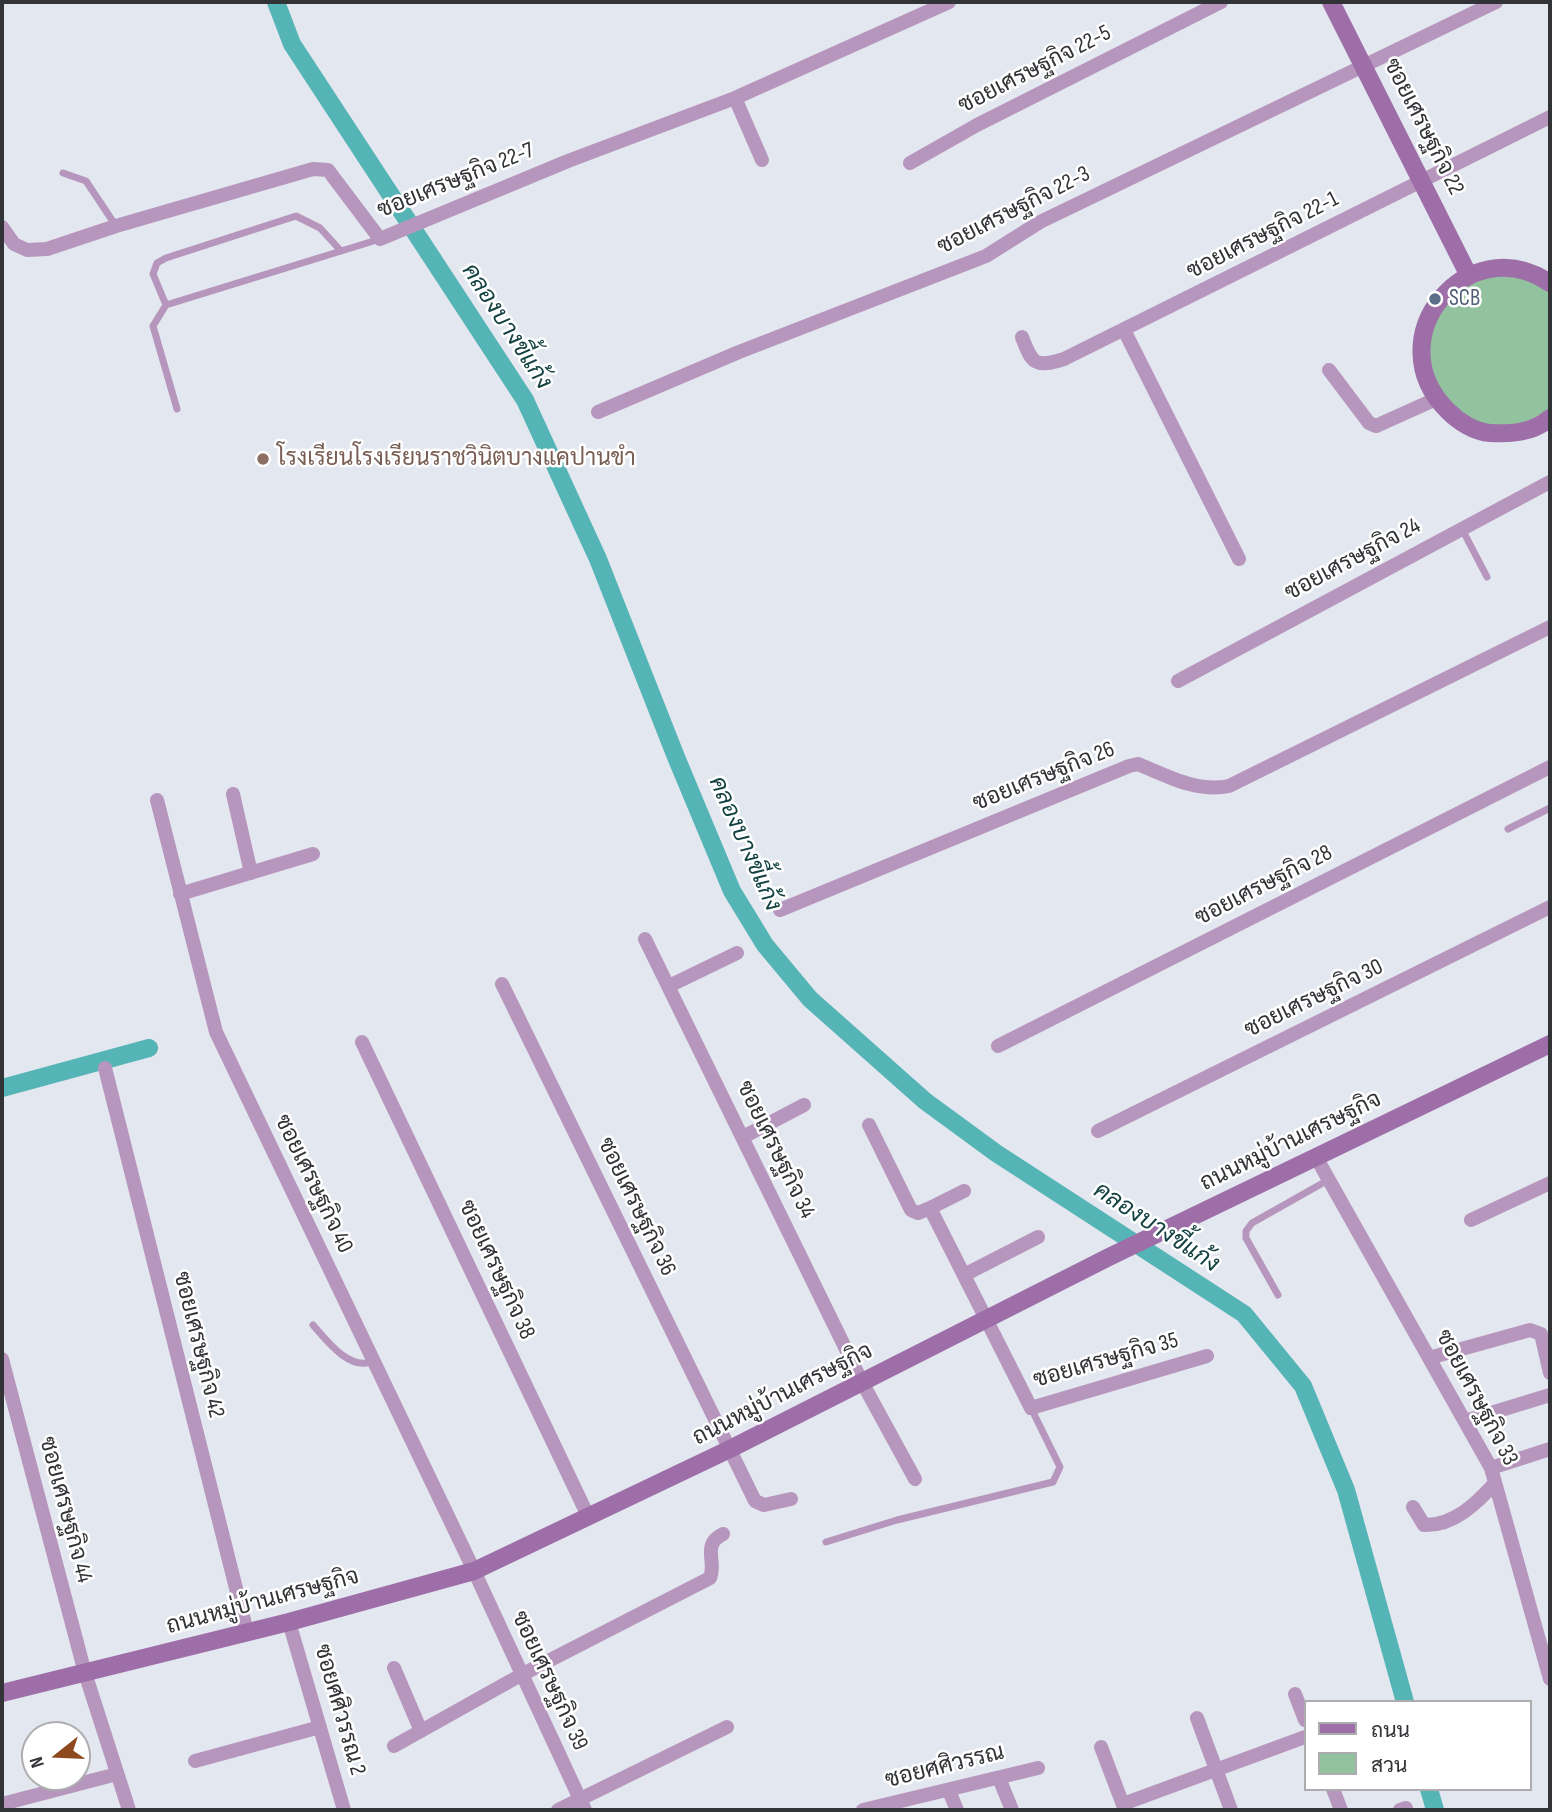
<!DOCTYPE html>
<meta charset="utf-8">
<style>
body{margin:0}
#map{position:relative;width:1552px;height:1812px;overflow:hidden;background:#e3e7ef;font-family:"Sofia Sans Condensed",Sarabun,sans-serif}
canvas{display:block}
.frame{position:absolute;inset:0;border:4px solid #323336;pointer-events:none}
.legend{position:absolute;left:1304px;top:1700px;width:228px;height:91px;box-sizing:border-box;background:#fff;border:2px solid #adadaf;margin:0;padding:9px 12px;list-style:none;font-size:21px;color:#323336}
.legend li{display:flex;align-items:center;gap:14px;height:35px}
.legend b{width:35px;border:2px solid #adadaf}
.north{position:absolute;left:21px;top:1721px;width:70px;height:70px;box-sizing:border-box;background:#fff;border:2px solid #adadaf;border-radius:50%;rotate:252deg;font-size:19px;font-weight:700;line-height:28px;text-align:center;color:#323336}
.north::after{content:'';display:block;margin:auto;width:24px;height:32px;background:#8e491f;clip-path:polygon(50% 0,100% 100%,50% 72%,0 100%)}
</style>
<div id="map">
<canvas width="1552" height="1812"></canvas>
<div class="frame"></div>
<ul class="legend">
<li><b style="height:9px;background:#9e6ea8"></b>ถนน</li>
<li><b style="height:19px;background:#93c29e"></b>สวน</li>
</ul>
<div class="north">N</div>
</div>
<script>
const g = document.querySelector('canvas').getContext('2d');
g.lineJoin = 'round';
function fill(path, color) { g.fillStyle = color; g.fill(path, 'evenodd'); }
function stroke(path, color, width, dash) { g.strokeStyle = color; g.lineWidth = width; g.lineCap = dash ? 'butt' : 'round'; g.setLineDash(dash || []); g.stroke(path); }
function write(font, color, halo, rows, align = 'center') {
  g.font = font + ' "Sofia Sans Condensed",Sarabun,sans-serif'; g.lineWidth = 5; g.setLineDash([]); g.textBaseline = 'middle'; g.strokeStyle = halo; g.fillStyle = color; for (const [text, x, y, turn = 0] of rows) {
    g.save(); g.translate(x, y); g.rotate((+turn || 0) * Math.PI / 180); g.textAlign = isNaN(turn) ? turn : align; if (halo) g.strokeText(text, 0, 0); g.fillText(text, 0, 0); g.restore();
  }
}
const green = new Path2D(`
 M1501,274L1526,278L1550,292V408C1450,485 1363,302 1501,274Z`);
const canal = new Path2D(`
 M276,2L292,44L525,400L598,559L676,757L732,891L765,945L810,999L925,1101L996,1153L1244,1314L1303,1386L1346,1490L1405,1702
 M2,1088L149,1048
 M1429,1789L1435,1810`);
const lane = new Path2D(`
 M63,173L86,181L116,226
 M166,305L153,274L157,263L166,258L296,216L320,228L341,251
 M177,409L153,326L166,305L380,239
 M1462,529L1487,577
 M1508,829L1550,808
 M1278,1295L1246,1238V1231L1252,1223L1330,1179
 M313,1325C326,1340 350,1372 373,1361
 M826,1542L897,1520L1053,1482L1060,1467L1031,1408`);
const street = new Path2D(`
 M735,98L762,160
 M910,163L977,125L1221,2
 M2,227L14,244L27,250L47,249L116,226L313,169L328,170L380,239L568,161L735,98L949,2
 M1124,330L1239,559
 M1022,337C1032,364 1035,368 1064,359L1550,117
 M1329,370L1369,423L1376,426L1436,399
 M598,412L739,352L986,256L1040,222L1496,2
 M1178,681L1550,482
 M233,794L251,873
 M157,800L216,1032L469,1560L585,1810
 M180,894L313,854
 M780,910L1129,766L1138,764C1167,776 1198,793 1229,786L1550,627
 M645,939L862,1382L915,1479
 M502,984L755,1501L764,1505L791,1499
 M669,986L737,953
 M362,1042L589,1518
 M998,1046L1550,767
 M105,1068L247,1632
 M869,1125L911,1210L918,1213L930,1208L1031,1408L1207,1356
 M1098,1131L1550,907
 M743,1137L804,1105
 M1316,1157L1491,1468L1550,1679
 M930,1208L964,1191
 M1471,1220L1550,1183
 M964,1275L1038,1237
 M1429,1358L1530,1330L1541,1334L1550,1373
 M2,1359L85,1673L129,1810
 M1465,1421L1550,1395
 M1491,1468L1550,1449
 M1413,1507L1424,1525C1454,1526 1477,1503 1495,1483
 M289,1622L344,1810
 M394,1668L421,1731
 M1295,1694L1305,1720
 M1197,1718L1231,1810
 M394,1746L521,1675L710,1578C717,1561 701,1545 723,1534
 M1101,1747L1125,1810
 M195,1761L320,1727
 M999,1778L1012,1810
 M1333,1789L1341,1810
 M949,1791L957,1810
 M2,1804L117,1774
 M1123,1804L1305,1737
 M558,1810L727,1727
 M863,1810L1038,1768
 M1400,1810L1406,1808`);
const secondary = new Path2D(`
 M1331,2L1469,276
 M1550,283C1467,227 1375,339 1448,411C1458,421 1474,432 1490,433C1511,434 1533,433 1550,418
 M2,1693L289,1622L474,1571L730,1449L1109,1257L1550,1044`);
const markers = [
 [1435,299,7,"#5c6f8a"],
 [263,459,7,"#8d6e63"]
];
const streetNames = [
 ["ซอยเศรษฐกิจ 22-5",1035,70,-27],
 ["ซอยเศรษฐกิจ 22",1423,127,63],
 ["ซอยเศรษฐกิจ 22-7",456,181,-22],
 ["ซอยเศรษฐกิจ 22-3",1014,211,-27],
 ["ซอยเศรษฐกิจ 22-1",1263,236,-27],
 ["ซอยเศรษฐกิจ 24",1353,560,-28],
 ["ซอยเศรษฐกิจ 26",1044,777,-22],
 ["ซอยเศรษฐกิจ 28",1264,886,-27],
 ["ซอยเศรษฐกิจ 30",1314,999,-26],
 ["ถนนหมู่บ้านเศรษฐกิจ",1291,1142,-26],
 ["ซอยเศรษฐกิจ 34",775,1150,64],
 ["ซอยเศรษฐกิจ 40",313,1184,64],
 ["ซอยเศรษฐกิจ 36",636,1207,64],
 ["ซอยเศรษฐกิจ 38",496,1270,65],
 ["ซอยเศรษฐกิจ 42",198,1345,76],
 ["ซอยเศรษฐกิจ 35",1106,1361,-16],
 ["ถนนหมู่บ้านเศรษฐกิจ",783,1395,-27],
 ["ซอยเศรษฐกิจ 33",1476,1398,62],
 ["ซอยเศรษฐกิจ 44",65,1510,75],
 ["ถนนหมู่บ้านเศรษฐกิจ",263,1602,-15],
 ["ซอยเศรษฐกิจ 39",549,1681,65],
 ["ซอยศศิวรรณ 2",339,1710,74],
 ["ซอยศศิวรรณ",945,1767,-14]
];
const serviceNames = [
 ["SCB",1449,299]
];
const educationNames = [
 ["โรงเรียนโรงเรียนราชวินิตบางแคปานขำ",277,459]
];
const waterNames = [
 ["คลองบางขี้แก้ง",506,327,57],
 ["คลองบางขี้แก้ง",744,844,66],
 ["คลองบางขี้แก้ง",1156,1228,33]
];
fill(green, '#93c29e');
stroke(canal, '#55b4b5', 18);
stroke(lane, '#b796bd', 7);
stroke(street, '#b796bd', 14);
stroke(secondary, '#9e6ea8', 18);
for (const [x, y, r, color] of markers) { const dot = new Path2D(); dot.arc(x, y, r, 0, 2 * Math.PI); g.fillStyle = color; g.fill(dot); stroke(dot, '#fff', 2.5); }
write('23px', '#323336', '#fff', streetNames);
write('23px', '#4e5e75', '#fff', serviceNames, 'left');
write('23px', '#785e54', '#fff', educationNames, 'left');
write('italic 24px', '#144141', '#fff', waterNames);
</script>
